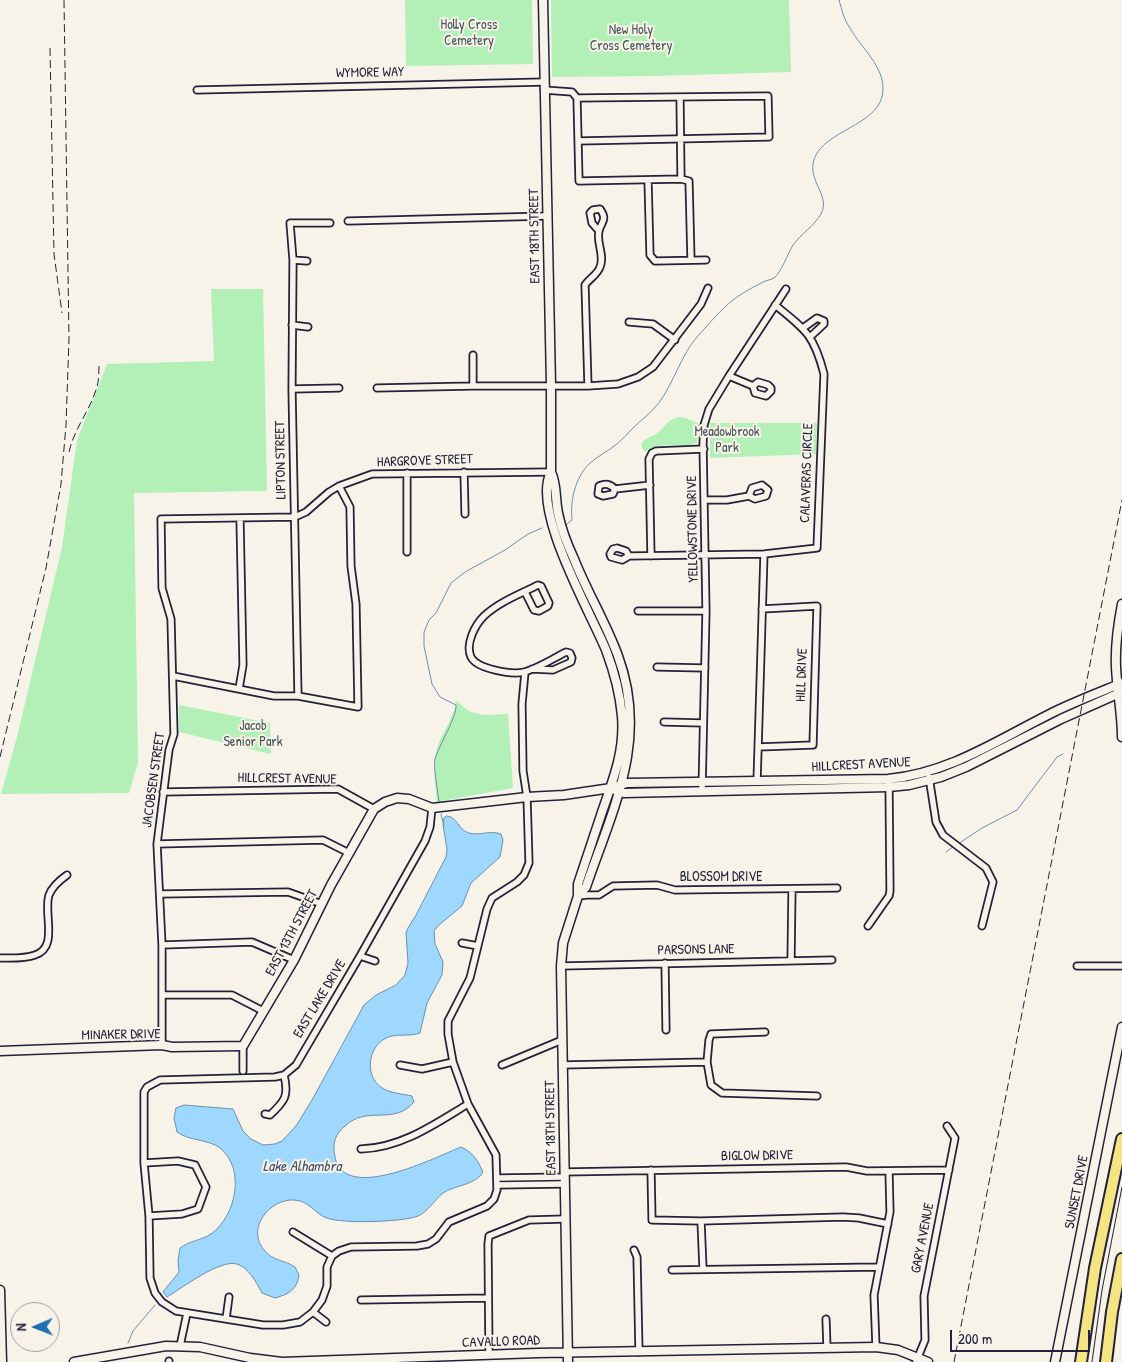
<!DOCTYPE html>
<style>
body{margin:0}
#map{position:relative;width:1122px;height:1362px;overflow:hidden;background:#f7f3e8;font-family:"Patrick Hand",sans-serif}
canvas{display:block}
.north{position:absolute;left:10px;top:1302px;width:50px;height:50px;box-sizing:border-box;background:#f7f3e8;border:1px solid #a29fa3;border-radius:50%;rotate:269deg;font-size:14px;font-weight:700;line-height:20px;text-align:center;color:#22223b}
.north::after{content:'';display:block;margin:auto;width:18px;height:22px;background:#1f6fb2;clip-path:polygon(50% 0,100% 100%,50% 72%,0 100%)}
.scale{position:absolute;left:950px;top:1330px;width:140px;height:22px;box-sizing:border-box;border:2px solid #22223b;border-top:0;padding-left:6px;font-size:15px;line-height:18px;white-space:nowrap;color:#22223b;-webkit-text-stroke:4px #f7f3e8;paint-order:stroke}
</style>
<div id="map">
<canvas width="1122" height="1362"></canvas>
<div class="north">N</div>
<div class="scale">200 m</div>
</div>
<script>
const g = document.querySelector('canvas').getContext('2d');
g.lineJoin = 'round';
function fill(path, color) { g.fillStyle = color; g.fill(path, 'evenodd'); }
function stroke(path, color, width, dash) { g.strokeStyle = color; g.lineWidth = width; g.lineCap = dash ? 'butt' : 'round'; g.setLineDash(dash || []); g.stroke(path); }
function write(font, color, halo, rows, align = 'center') {
  g.font = font + ' "Patrick Hand",sans-serif'; g.lineWidth = 4; g.setLineDash([]); g.textBaseline = 'middle'; g.strokeStyle = halo; g.fillStyle = color; for (const [text, x, y, turn = 0] of rows) {
    g.save(); g.translate(x, y); g.rotate((+turn || 0) * Math.PI / 180); g.textAlign = isNaN(turn) ? turn : align; if (halo) g.strokeText(text, 0, 0); g.fillText(text, 0, 0); g.restore();
  }
}
const green = new Path2D(`
 M405,0H532L533,64L406,66Z
 M551,0H789L791,72L655,76L552,77Z
 M211,289H263L267,491L134,493L138,762L129,793L1,794L18,733L62,547L77,440L107,364L214,361Z
 M679,417L686,418L699,424L697,443C678,450 664,439 645,452C635,439 650,439 657,433C665,427 668,419 679,417Z
 M710,423H817L816,454L710,458Z
 M457,700C470,718 487,715 508,714L513,788L437,802C435,781 431,760 440,740C447,726 454,714 457,700Z
 M179,705L270,723L271,754L179,732Z`);
const water = new Path2D(`
 M447,816C458,817 458,830 469,833C479,836 490,830 501,834L503,840L500,857L471,883L462,906L439,925L434,931L435,944L443,962L442,975L427,1003L420,1033C410,1037 396,1033 386,1038C368,1047 364,1076 382,1088C390,1093 403,1094 412,1096L414,1102C394,1126 367,1105 345,1126C335,1134 332,1144 335,1157C344,1204 436,1157 461,1147C473,1152 478,1161 483,1172C476,1185 455,1185 443,1193C435,1199 428,1212 418,1216C404,1222 342,1224 327,1218C315,1214 309,1201 295,1200C269,1198 245,1230 265,1251C273,1261 285,1260 295,1267L299,1275C297,1290 289,1294 275,1298L262,1293C256,1282 249,1268 237,1264C220,1259 182,1288 167,1297L163,1292L179,1272L178,1261L180,1248C189,1241 202,1240 211,1234C236,1216 246,1169 220,1148C208,1139 189,1141 177,1132L174,1118L176,1108L184,1105L233,1109L243,1131L251,1139L263,1145L275,1144L282,1141L296,1126L312,1100L364,1005L376,995L396,985L405,975L408,963L406,933L408,928L416,915L446,857L447,849L443,825L444,818Z`);
const stream = new Path2D(`
 M566,525L572,520C570,501 575,478 589,464C598,456 608,451 617,444C623,439 628,433 633,428C641,420 651,413 658,404C673,385 682,353 697,337C710,323 724,305 740,295C747,290 756,286 763,282C767,280 771,280 774,278C781,273 788,253 793,245C801,234 814,226 821,214C832,194 802,178 817,153C833,128 882,123 883,90C884,66 861,48 850,28C844,20 842,10 839,0
 M439,802C438,792 433,766 435,759C439,745 457,717 456,705L440,697L432,684L424,646V632L429,620L436,613L451,583L465,572L505,550L528,534L542,528
 M441,814L444,826
 M958,844L982,828L1017,810L1057,757L1063,754
 M946,852L954,846
 M128,1343L133,1331L155,1305`);
const street = new Path2D(`
 M197,90L544,82
 M544,90L572,92L577,98L579,181L681,179L689,181L691,260
 M680,97L681,179
 M577,98L768,96L769,137L578,141
 M648,180L650,255L655,261L706,260
 M348,221L548,216
 M293,260L307,261
 M629,322L653,324L675,340
 M292,325L308,327
 M803,328L817,318L824,321V324L810,337
 M473,355V386
 M729,376L753,386L755,393L766,396L771,391V388L768,385L758,382L753,386
 M588,386L585,285C589,279 598,274 600,267C605,256 596,242 599,231C601,222 608,220 600,209L593,210L590,213L592,223L599,231
 M377,388L473,386H588L618,384L638,377L653,367L701,304L708,288
 M292,389L339,388
 M464,472L465,514
 M407,473V552
 M615,489L613,494L603,496L598,494L599,486C606,483 610,484 615,489L650,485
 M705,500H727L749,496L755,499L766,496L768,490L762,485L752,488L749,496
 M629,556L626,551L617,548L613,549L610,554L611,557L622,560L629,556L764,554L817,548L824,374C814,335 806,330 775,305
 M651,556L649,459L652,453L656,451L704,449
 M525,592L534,610L539,611L548,606L549,603L541,586L538,585C520,594 499,602 484,616C475,625 465,644 471,657C477,669 512,675 524,672C537,669 554,658 566,652L570,653L572,658L571,662L553,670L532,669
 M638,611H706
 M657,667L705,668
 M173,676L274,696H298L358,707L356,604L351,566L350,507L339,486
 M239,689L243,665L240,519
 M298,696L292,389L293,260L290,223H330
 M664,722L703,723
 M758,747L813,745L817,606L762,609
 M929,777L936,822L943,835L986,868L993,882L982,926
 M757,782L764,554
 M702,791L706,611L703,444L704,425L709,409L729,376L786,289
 M163,792L338,789L374,809
 M432,808L430,827L425,841L360,956L296,1065L284,1075L275,1077L160,1080L147,1087L144,1092V1163L149,1216L150,1278L155,1293L162,1302L176,1311L263,1325H283L300,1322L313,1312L322,1300L327,1286V1267L332,1256L339,1251L351,1247L417,1246L428,1244L436,1239L449,1222L487,1206L494,1199L497,1190L496,1155L468,1104L453,1062L448,1034V1021L470,978L487,909L492,898L517,882L524,875L529,863L527,797L523,771L522,704L525,672
 M157,844L323,840L349,853
 M160,894L288,892L322,904
 M578,896L587,895H599L613,886L657,885L675,890L837,888
 M868,926L889,896L890,891L889,783
 M462,943L478,946
 M162,945L252,942L294,960
 M360,956L375,961
 M0,958C11,958 24,959 35,955C59,947 43,914 49,895C52,887 60,880 67,875
 M791,961L792,889
 M665,963L666,1030
 M561,966L832,960
 M1077,966H1122
 M163,995H232L263,1011
 M162,1045V945L157,844L169,750L174,734L171,619L162,588L161,519L295,517L306,512L329,492L339,486L372,474L551,472
 M707,1062L711,1085L722,1093L817,1096
 M400,1065L422,1069L453,1062
 M502,1065L562,1040
 M562,1065L707,1062L709,1040L711,1034L765,1032
 M243,1071V1046
 M265,1114L270,1115C285,1101 289,1096 284,1075
 M361,1149C401,1148 435,1124 468,1104
 M144,1163L178,1161L195,1165L206,1187L198,1209L182,1214L149,1216
 M651,1170L652,1220L701,1221L843,1217L859,1218L888,1224
 M564,1172L846,1167L867,1171L949,1170
 M498,1178L564,1177
 M498,1185L564,1184
 M701,1221L703,1269
 M293,1232L332,1256
 M634,1250L637,1257L639,1352
 M672,1270L879,1267
 M361,1300L488,1298
 M313,1312L326,1322
 M226,1319L229,1297
 M826,1319L827,1348
 M180,1346L187,1313
 M876,1347L874,1295L890,1212L889,1171
 M489,1355L488,1244L489,1236L529,1220L565,1219
 M169,1361V1362
 M916,1362L925,1340L924,1296L955,1138L947,1126`);
const secondary = new Path2D(`
 M543,0L551,385V472C557,484 555,499 558,513C561,528 567,544 574,559C587,592 606,623 618,656C649,740 613,808 586,887L578,896
 M551,472C531,510 590,611 606,650C614,671 620,694 622,716C625,751 613,780 602,812C594,836 586,860 578,884V896L563,943L561,966L568,1362
 M1122,604C1118,625 1115,646 1116,667C1117,690 1122,713 1122,737
 M615,790L624,793L889,787L909,785L941,777L966,767L1061,719L1122,692
 M0,1051L162,1045L172,1047L243,1046L294,960L331,885L374,809L385,802L397,798L409,799L432,808L527,797L564,795L611,788L627,783L888,779C952,773 1002,737 1058,710C1079,700 1100,692 1122,683
 M0,1290L2,1362
 M74,1362L166,1346L200,1347L250,1358L282,1362L538,1353L876,1347L898,1350L928,1362
 M1055,1362L1122,1027`);
const highway = new Path2D(`
 M1081,1362L1095,1268L1122,1139
 M1106,1362L1112,1312L1122,1259`);
const tram = new Path2D(`
 M1092,1362L1102,1290L1122,1187`);
const rail = new Path2D(`
 M50,48L54,254L62,313
 M69,452C74,429 89,412 96,390C99,382 99,372 99,363
 M0,757L46,568L61,484L66,425L69,339L64,0
 M954,1362L1122,500`);
const parkNames = [
 ["Holly Cross",469,25],
 ["Cemetery",469,41],
 ["New Holy",631,30],
 ["Cross Cemetery",631,46],
 ["Meadowbrook",727,432],
 ["Park",727,448],
 ["Jacob",253,726],
 ["Senior Park",253,742]
];
const streetNames = [
 ["WYMORE WAY",370,73,-1],
 ["EAST 18TH STREET",535,236,-91],
 ["LIPTON STREET",281,460,-91],
 ["HARGROVE STREET",425,461,-2],
 ["CALAVERAS CIRCLE",807,473,-88],
 ["YELLOWSTONE DRIVE",693,529,-91],
 ["HILL DRIVE",802,675,-88],
 ["HILLCREST AVENUE",861,765,-3],
 ["HILLCREST AVENUE",287,779,1],
 ["JACOBSEN STREET",154,780,-82],
 ["BLOSSOM DRIVE",721,877],
 ["EAST 13TH STREET",292,933,-62],
 ["PARSONS LANE",696,950,-1],
 ["EAST LAKE DRIVE",320,999,-59],
 ["MINAKER DRIVE",121,1035,-1],
 ["EAST 18TH STREET",551,1128,-91],
 ["BIGLOW DRIVE",757,1156,-1],
 ["SUNSET DRIVE",1077,1192,-79],
 ["GARY AVENUE",923,1238,-79],
 ["CAVALLO ROAD",501,1342,-2]
];
const waterNames = [
 ["Lake Alhambra",302,1167]
];
fill(green, '#b2f0b7');
fill(water, '#9ed8fe');
stroke(water, '#6c8fb0', 1);
stroke(stream, '#6c8fb0', 1);
stroke(street, '#22223b', 9);
stroke(secondary, '#22223b', 11);
stroke(highway, '#22223b', 14);
stroke(street, '#f7f3e8', 5.5);
stroke(secondary, '#f7f3e8', 8);
stroke(highway, '#f6e381', 10);
stroke(tram, '#22223b', 1);
stroke(rail, '#22223b', 1, [8, 4]);
write('14px', '#46565a', '#f7f3e8', parkNames);
write('14px', '#22223b', '#f7f3e8', streetNames);
write('italic 15px', '#41506c', '#f7f3e8', waterNames);
</script>
